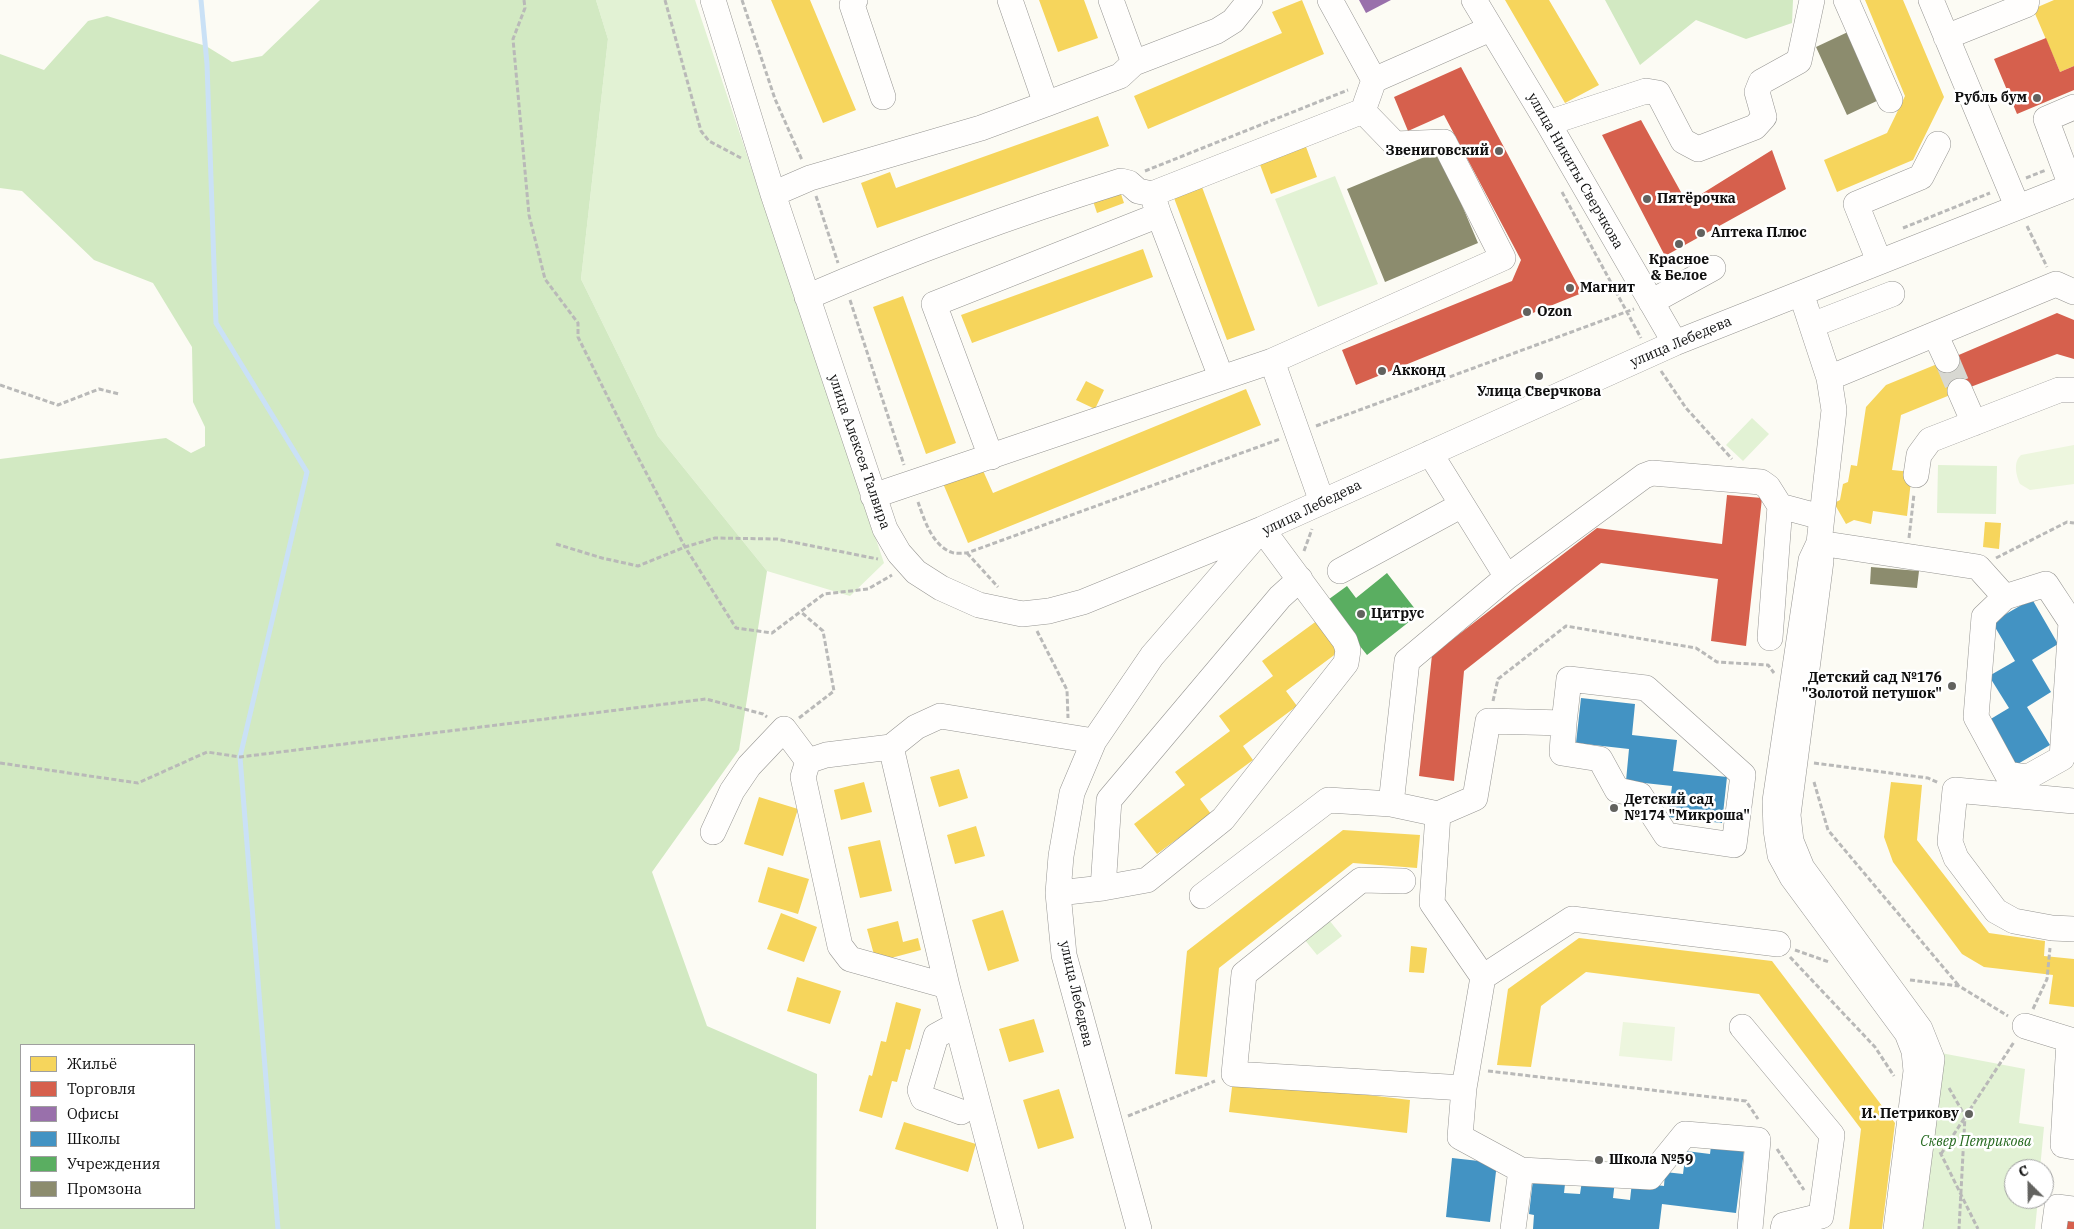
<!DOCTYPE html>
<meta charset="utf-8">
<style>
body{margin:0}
#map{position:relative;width:2074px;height:1229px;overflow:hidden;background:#fcfbf4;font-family:"IBM Plex Serif",serif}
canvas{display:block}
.legend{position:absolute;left:20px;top:1044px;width:175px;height:165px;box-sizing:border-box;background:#fff;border:1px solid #9f9f9f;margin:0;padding:6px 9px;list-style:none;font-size:15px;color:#0f0f0f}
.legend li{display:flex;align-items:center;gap:10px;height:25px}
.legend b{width:25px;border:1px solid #9f9f9f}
.north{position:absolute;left:2004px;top:1159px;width:50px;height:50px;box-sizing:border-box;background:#fff;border:1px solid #9f9f9f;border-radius:50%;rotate:337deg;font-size:14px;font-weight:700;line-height:20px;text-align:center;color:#0f0f0f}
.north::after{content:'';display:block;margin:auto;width:18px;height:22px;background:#62625f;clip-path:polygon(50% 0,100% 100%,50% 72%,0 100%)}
</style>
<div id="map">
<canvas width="2074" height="1229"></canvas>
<ul class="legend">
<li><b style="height:14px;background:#f6d55c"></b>Жильё</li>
<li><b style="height:14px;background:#d6604d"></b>Торговля</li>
<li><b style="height:14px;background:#9970ab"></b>Офисы</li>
<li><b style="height:14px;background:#4393c3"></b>Школы</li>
<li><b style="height:14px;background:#5aae61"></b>Учреждения</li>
<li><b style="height:14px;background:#8c8c6e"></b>Промзона</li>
</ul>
<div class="north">С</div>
</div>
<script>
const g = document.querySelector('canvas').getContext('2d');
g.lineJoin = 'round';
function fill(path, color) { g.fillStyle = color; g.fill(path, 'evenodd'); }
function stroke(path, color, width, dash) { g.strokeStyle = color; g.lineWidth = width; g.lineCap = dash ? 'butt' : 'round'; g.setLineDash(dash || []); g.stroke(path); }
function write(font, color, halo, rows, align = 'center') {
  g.font = font + ' "IBM Plex Serif",serif'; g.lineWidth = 5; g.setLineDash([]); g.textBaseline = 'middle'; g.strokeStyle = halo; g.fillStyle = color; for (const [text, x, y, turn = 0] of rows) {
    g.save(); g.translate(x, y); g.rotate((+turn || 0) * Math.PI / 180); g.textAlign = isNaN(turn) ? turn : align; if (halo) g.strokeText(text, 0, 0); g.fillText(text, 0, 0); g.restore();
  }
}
const green = new Path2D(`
 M596,0H695L884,563L850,596L767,571L658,436L581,279L608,39Z
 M1335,176L1378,284L1318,307L1275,199Z
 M1752,418L1769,434L1743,461L1726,445Z
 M1938,465L1997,466L1996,514L1937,513Z
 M1325,915L1342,936L1317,955L1300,934Z
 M1941,1053L2025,1069L2019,1123L2044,1127L2040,1169H2014V1199H2038L2035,1229H1918Z`);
const forest = new Path2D(`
 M320,0H596L608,39L581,279L658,436L767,571L739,750L652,872L707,1026L817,1074L816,1229H0V459L166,438L191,453L205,446V427L193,402L192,347L153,283L94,260L22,191L0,188V54L44,70L88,21L107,16L206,46L232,62L262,56ZM21,1045H194V1208H21Z
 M1605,0H1793L1792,23L1746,39L1696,20L1640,65Z`);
const pitch = new Path2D(`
 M2074,445V484L2030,490L2020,484C2016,475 2013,462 2021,455Z
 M1623,1022L1675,1027L1672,1061L1619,1056Z`);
const homes = new Path2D(`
 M771,0H810L856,110L823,123Z
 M1039,0H1084L1098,38L1058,52Z
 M1302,0L1324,54L1148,129L1134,96L1282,33L1272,12Z
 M1505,0H1549L1599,85L1565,103Z
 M1865,0H1903L1944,97L1913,160L1837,192L1824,160L1887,133L1905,96Z
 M2054,0H2074V66L2060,72L2033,9Z
 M1098,116L1109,146L877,228L861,183L890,172L896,188Z
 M1305,144L1317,177L1271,194L1259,162Z
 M1202,187L1255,330L1227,340L1174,198Z
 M1119,188L1124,203L1097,213L1092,198Z
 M1143,249L1153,277L972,343L961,315Z
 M903,296L956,443L926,454L873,307Z
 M1947,360L1960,391L1901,415L1892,470L1912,472L1907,516L1873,511L1871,524L1854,520L1846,524L1834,503L1840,500L1843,484L1848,482L1851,465L1857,466L1866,407L1886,385Z
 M1086,381L1104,390L1095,409L1076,400Z
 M1246,389L1261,425L968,543L942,481L981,466L993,493Z
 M1985,522L2001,523L1999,549L1983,547Z
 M1318,620L1341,650L1286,691L1297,706L1243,746L1253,760L1200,799L1211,814L1157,854L1134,824L1185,785L1175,772L1230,731L1219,716L1273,676L1262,661Z
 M959,769L968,798L939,807L930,777Z
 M864,782L872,812L841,820L834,790Z
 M1891,782L1922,785L1917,840L1989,933L2045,941L2044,956L2074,959V1007L2049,1004L2053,975L1984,967L1962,954L1893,862L1884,837Z
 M759,797L798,809L783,856L744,844Z
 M976,826L985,856L955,864L947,835Z
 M1343,830L1420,835L1417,868L1353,863L1219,968L1207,1077L1175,1074L1187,951Z
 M880,840L892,891L860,898L848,847Z
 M768,867L809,879L798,914L758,902Z
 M1003,910L1019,961L988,971L972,920Z
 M781,913L817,927L804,962L767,949Z
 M898,921L903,942L918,938L921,950L876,962L867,929Z
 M1579,938L1772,961L1895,1123L1882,1229H1849L1861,1129L1759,994L1586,972L1541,1006L1531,1067L1497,1065L1508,989Z
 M1411,946L1427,948L1424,973L1409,972Z
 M797,977L841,991L830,1024L787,1011Z
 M896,1002L921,1009L910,1050L906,1049L897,1082L892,1081L882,1118L859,1111L869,1075L872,1076L881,1041L886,1042Z
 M1034,1019L1044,1052L1009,1062L999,1029Z
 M1233,1079L1410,1100L1407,1133L1229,1112Z
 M1059,1089L1074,1138L1038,1149L1023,1100Z
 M904,1122L976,1144L968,1172L895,1149Z`);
const shops = new Path2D(`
 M2046,38L2060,72L2074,66V90L2017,114L1994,59Z
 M1461,67L1582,293L1356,385L1342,350L1512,281L1521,260L1444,115L1408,131L1394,97Z
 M1641,120L1687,203L1772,150L1786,189L1665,256L1602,135Z
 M2057,313L2074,320V359L2057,354L1960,391L1947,360Z
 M1727,495L1762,498L1746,646L1711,641L1718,579L1601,563L1464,671L1454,781L1419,776L1432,655L1597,528L1722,544Z
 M2066,1216L2074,1217V1229H2064Z`);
const offices = new Path2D(`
 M1359,0H1391L1366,13Z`);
const schools = new Path2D(`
 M2032,599L2058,644L2032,660L2051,692L2027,707L2050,745L2011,768L1984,723L2009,708L1989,676L2015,661L1992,622Z
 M1581,698L1635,704L1632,735L1677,740L1673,771L1727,777L1722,823L1668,817L1672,786L1626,781L1629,749L1576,743Z
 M1712,1138L1744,1151L1736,1213L1662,1204L1659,1229H1533L1534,1215L1529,1214L1534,1171L1566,1175L1564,1193L1580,1194L1584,1168L1616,1172L1613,1198L1630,1200L1632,1182L1664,1186L1665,1172L1683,1174L1686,1151L1710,1154Z
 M1452,1158L1497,1163L1490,1222L1446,1217Z`);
const public = new Path2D(`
 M1387,573L1419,614L1367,655L1325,602L1347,586L1356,598Z`);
const industry = new Path2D(`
 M1850,31L1881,99L1847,115L1816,47Z
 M1439,151L1478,243L1385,282L1347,189Z
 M1871,567L1919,571L1917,588L1870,584Z`);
const stream = new Path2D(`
 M201,0L207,64L216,323L307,472L240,757L278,1229`);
const minorTunnel = new Path2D(`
 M1947,360L1960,391`);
const path = new Path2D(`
 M524,0L525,8L513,39L529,215L545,279L578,323V337L630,442L685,547L736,628L772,633L824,594L868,589L892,575
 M665,0L701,131L709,141L741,158
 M742,0L775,99L802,160
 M1145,171L1348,90
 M2026,178L2046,170
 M1562,192L1641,338
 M816,196L838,263
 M2027,226L2047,267
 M1903,228L1990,193
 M850,300L904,465
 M1661,371L1686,408L1732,459
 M0,385L58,405L99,389L119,394
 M1316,426L1634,309
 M918,502C924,519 932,545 951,552C955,554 962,553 967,553L1280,439
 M1909,538L1914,494
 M556,544L602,558L638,566L685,547L715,538L777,539L878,559
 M1304,551L1312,529
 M967,553L998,587
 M1996,558L2067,522L2074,523
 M1037,631L1067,690L1068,718
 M1493,701L1498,679L1566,626L1696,648L1717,662L1768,665L1774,673
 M799,718L834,691L823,631L801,612
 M0,763L138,783L207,752L240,757L706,699L763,714L767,717
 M1814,763L1928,778L1939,783
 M1814,782L1828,830L1959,986
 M1795,950L1829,962
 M1790,957L1875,1047L1894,1076
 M1910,980L1959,986L2008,1016
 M2033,1009L2047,979L2050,948
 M1488,1071L1746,1101L1758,1119
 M1949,1088L1965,1116L1959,1229
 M1128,1116L1215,1081
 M1777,1149L1804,1190
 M1940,1152L1978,1229
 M1941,1154L2014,1042`);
const minor = new Path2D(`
 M713,0L773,194L885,529L899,553L916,572L941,588L979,605L1022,614L1049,611L1083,602L1262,529L1675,343L2074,185
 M855,0L852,5L883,97
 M1111,0L1134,63L1217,31L1233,21L1250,0
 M1330,0L1374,80
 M1474,0L1548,123L1675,343
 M1846,0L1890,100
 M1931,0L2017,206
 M1946,37L2026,5L2027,0
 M1046,104L1120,76L1134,63
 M1548,123L1646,91L1658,93L1683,141L1698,149L1755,127L1764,117L1757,92L1761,82L1799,61L1812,0
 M2071,186L2046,119L2074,107
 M773,194L810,178L981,128L1046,104L1010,0
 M1152,194L1363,111
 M1879,261L1856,204L1921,177L1938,144
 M1801,293L1829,378L1834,410L1819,543L1978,567L2005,597L2046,584L2071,622L2062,758L2028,777L2007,774L1976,717L1984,617L2005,597
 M807,297C909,253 1015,214 1121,181L1129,183L1138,191L1152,194L1159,215
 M1651,302L1713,268
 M1812,325L1892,294
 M1935,334L1947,360
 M1272,361L1322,502
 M1829,378L2056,284L2074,292
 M1960,391L1974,423
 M991,457L934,304L1159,215L1221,377
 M1916,475L1919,455L1930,440L2059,390H2074
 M873,496L1272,361L1503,258L1444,142L1395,144L1363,111L1374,80L1490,29
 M1340,571L1462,505
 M1507,577L1644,476L1652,473L1761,482L1768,487L1780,506L1821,517
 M1770,638L1780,506
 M891,747L947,986L1011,1229
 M2074,801L1955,790L1950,842L1956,858L1996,911L2014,921L2052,928L2074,929
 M1391,804L1407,661L1507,577L1430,453
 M1438,814L1475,798L1488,721L1564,723L1562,753L1600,759L1617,790L1640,795L1666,835L1734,845L1743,775L1646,688L1569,679L1564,723
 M713,832L732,791L749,766L784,729L808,761
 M1403,881L1361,880L1244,974L1234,1074L1464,1088L1483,977L1572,919L1778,944
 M1103,888L1109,800L1280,597L1300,579
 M1058,893L1103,888L1147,880L1223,819L1346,663L1348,650L1345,641L1262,529
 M1202,896L1328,800L1391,804L1438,814L1432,903L1483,977
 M947,986L850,959L840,946L803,777L808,761L826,755L891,747L916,727L940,716L1094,741
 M956,1025L936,1036L920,1090L923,1098L961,1112
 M2025,1026L2074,1041
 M1742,1027L1832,1135L1821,1216L1784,1225L1783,1229
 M2069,1041L2063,1145L2074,1147
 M1464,1088L1460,1137L1521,1170L1650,1177L1685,1134L1758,1140L1750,1229
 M1139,1229L1064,955L1058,893L1061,856L1072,793L1094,741L1152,656L1259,532
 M1513,1229L1521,1170
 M1896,1229L1916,1071L1914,1051L1907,1033L1792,877L1780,855L1776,830L1775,801L1811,560L1819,543L1821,561L1788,815L1791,841L1802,868L1920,1029L1932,1059L1910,1229
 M2054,1229L2057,1207L2074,1209`);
const markers = [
 [2037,98,5,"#62625f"],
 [1499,151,5,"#62625f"],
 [1647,199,5,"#62625f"],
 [1701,233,5,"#62625f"],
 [1679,244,5,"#62625f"],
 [1570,288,5,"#62625f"],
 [1527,312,5,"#62625f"],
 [1382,371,5,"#62625f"],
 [1539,376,5,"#62625f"],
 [1361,614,5,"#62625f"],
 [1952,686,5,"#62625f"],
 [1614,808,5,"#62625f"],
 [1969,1114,5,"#62625f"],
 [1599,1160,5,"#62625f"]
];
const poiNames = [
 ["Рубль бум",2027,98,"right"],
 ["Звениговский",1489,151,"right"],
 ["Пятёрочка",1657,199],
 ["Аптека Плюс",1711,233],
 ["Красное",1679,260,"center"],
 ["& Белое",1679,276,"center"],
 ["Магнит",1580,288],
 ["Ozon",1537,312],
 ["Акконд",1392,371],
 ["Улица Сверчкова",1539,392,"center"],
 ["Цитрус",1371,614],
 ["Детский сад №176",1942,678,"right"],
 ["\"Золотой петушок\"",1942,694,"right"],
 ["Детский сад",1624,800],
 ["№174 \"Микроша\"",1624,816],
 ["И. Петрикову",1959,1114,"right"],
 ["Школа №59",1609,1160]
];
const streetNames = [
 ["улица Никиты Сверчкова",1575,171,60],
 ["улица Лебедева",1681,342,-23],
 ["улица Алексея Талвира",859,452,71],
 ["улица Лебедева",1312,508,-26],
 ["улица Лебедева",1076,994,77]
];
const parkNames = [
 ["Сквер Петрикова",1976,1142]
];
fill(green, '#e2f2d4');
fill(forest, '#d2e9c2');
fill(pitch, '#edf6de');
fill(homes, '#f6d55c');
fill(shops, '#d6604d');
fill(offices, '#9970ab');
fill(schools, '#4393c3');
fill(public, '#5aae61');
fill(industry, '#8c8c6e');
stroke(stream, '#cae1f6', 5);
stroke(minorTunnel, '#d8d8d2', 25, [25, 12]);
stroke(minor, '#969592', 26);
stroke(path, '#b9b9b8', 3, [5, 2.5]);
stroke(minor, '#fffefd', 25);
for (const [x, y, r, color] of markers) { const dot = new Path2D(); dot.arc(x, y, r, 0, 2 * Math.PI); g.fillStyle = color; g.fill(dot); stroke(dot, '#fff', 2); }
write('bold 14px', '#0f0f0f', '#fff', poiNames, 'left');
write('14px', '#0f0f0f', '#fff', streetNames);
write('italic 14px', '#24681e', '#fff', parkNames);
</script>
